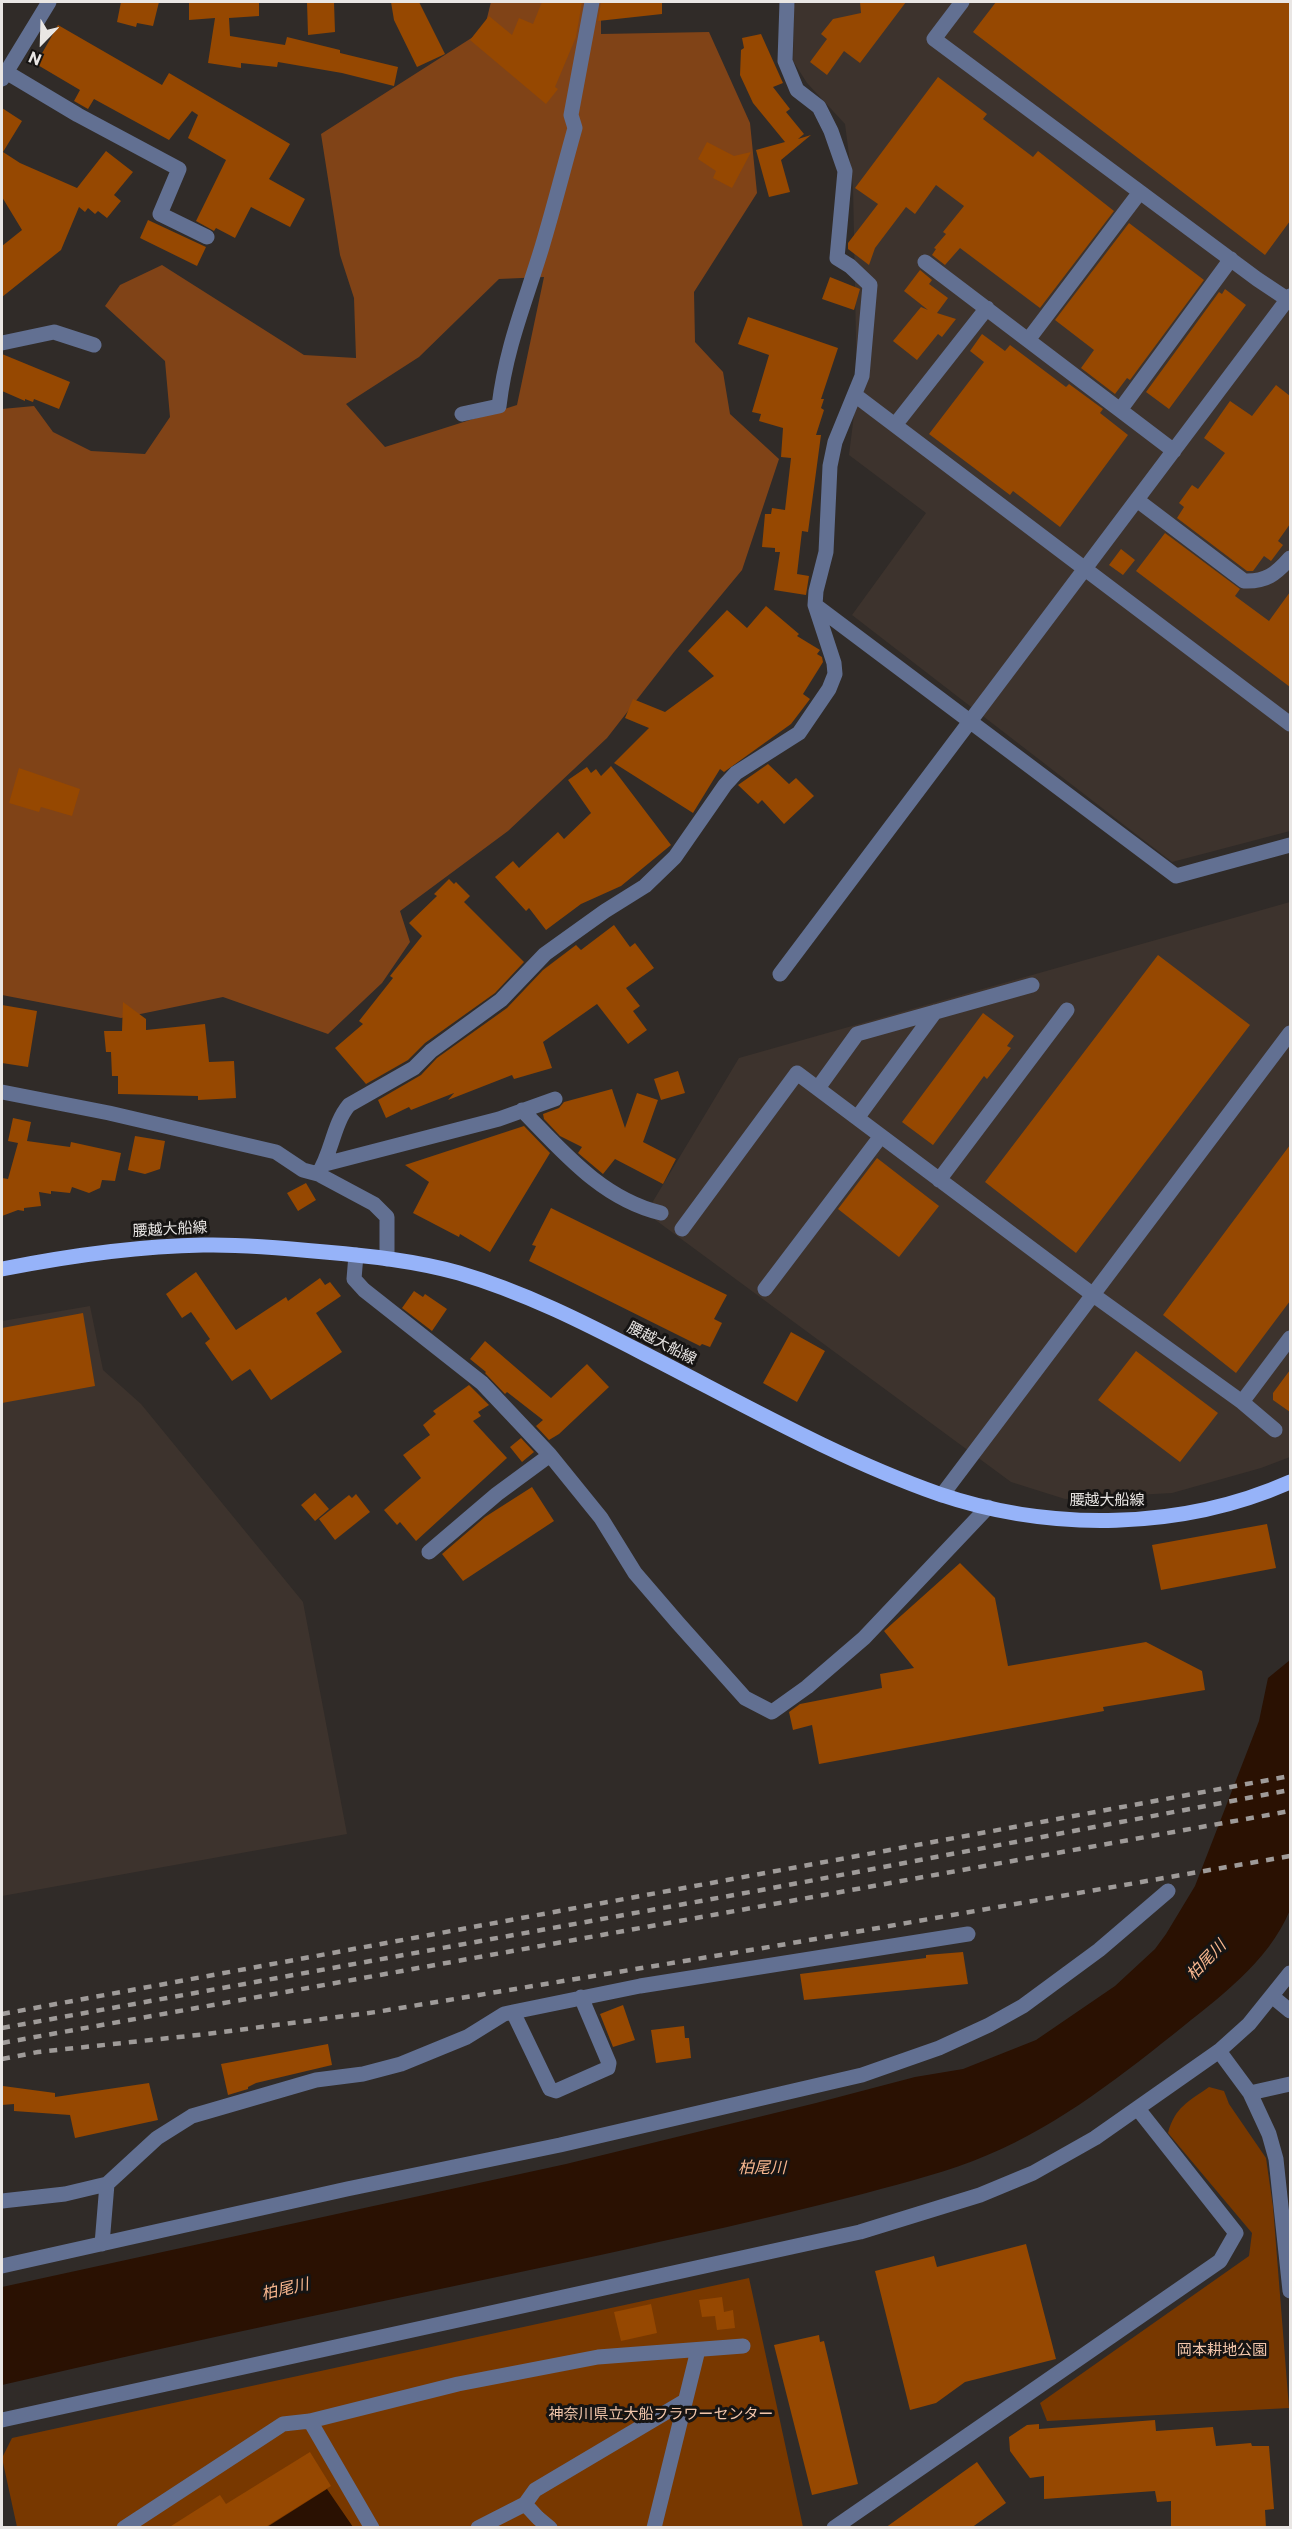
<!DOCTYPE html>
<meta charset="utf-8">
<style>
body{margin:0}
#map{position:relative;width:1292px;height:2529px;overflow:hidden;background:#302b28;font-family:Commissioner,sans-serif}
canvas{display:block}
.frame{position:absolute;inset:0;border:3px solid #e9e6e4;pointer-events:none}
.north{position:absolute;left:12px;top:12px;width:60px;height:60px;-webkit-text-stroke:4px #161413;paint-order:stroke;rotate:203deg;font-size:16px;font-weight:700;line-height:24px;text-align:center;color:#e9e6e4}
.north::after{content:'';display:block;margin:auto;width:21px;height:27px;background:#e9e6e4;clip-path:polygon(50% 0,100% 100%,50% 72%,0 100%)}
</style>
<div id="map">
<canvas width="1292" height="2529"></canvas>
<div class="frame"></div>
<div class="north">N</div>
</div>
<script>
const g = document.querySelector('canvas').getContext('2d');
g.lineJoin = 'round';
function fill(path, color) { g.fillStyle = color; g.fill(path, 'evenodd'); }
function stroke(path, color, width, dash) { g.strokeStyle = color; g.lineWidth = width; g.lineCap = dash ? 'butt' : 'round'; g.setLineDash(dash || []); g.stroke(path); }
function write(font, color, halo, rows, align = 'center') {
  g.font = font + ' Commissioner,"Noto Sans JP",sans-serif'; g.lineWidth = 6; g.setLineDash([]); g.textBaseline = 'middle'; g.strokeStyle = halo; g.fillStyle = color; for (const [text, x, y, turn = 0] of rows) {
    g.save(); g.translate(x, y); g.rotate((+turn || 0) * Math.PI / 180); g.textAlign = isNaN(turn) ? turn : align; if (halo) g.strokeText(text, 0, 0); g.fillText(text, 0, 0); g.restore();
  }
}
const built = new Path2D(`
 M796,2H1290V831L1172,862L852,615L926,513L849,455L857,391L853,186L845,124L807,83L793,61L794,6Z
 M1290,902V1457L1261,1468L1172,1493L1065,1499L1011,1482L646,1213L739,1058Z
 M90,1306L103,1370L141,1404L303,1602L347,1834L2,1896V1321Z`);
const green = new Path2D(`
 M1209,2087L1224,2091L1229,2104L1266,2158L1273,2207L1289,2408L1047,2421L1040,2403L1249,2256L1252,2233L1168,2133C1175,2107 1188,2102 1209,2087Z
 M749,2278L803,2527H17L2,2458L12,2438Z`);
const forest = new Path2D(`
 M491,2H601V34L709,32L750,123L757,193L694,292L695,342L723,372L730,414L779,459L742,570L674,652L607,738L508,831L400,911L410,942L382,983L328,1034L223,997L121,1018L2,995V409L34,406L53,432L91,451L145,454L170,417L165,361L105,306L120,285L162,265L304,355L356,358L354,298L340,255L321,134L484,30ZM544,277L517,405L385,447L346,404L419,357L499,279Z`);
const water = new Path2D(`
 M1290,1660V1910C1268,1963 1218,1998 1175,2033C1112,2083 1049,2132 973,2161C933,2176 892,2186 851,2197C767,2219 681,2237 596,2256C398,2298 199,2339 2,2385V2287L566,2164L816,2103L915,2077L963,2069L1036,2040L1115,1986L1155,1949L1166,1934L1195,1886L1259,1721L1268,1678Z
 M327,2489L353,2527H267Z`);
const building = new Path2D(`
 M121,2H159L153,26L137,23L136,27L117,22Z
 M189,2H259V16L229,18L230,36L285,45L287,37L340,50V53L398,67L394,86L342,73L278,62L277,67L241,63V68L208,63L215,18L189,20Z
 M307,2H334L335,32L308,35Z
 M391,2H419L445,54L417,67L394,20Z
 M542,2H582L576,37L555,87L558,89L546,104L470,40L489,16L512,35L519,18L533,24Z
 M601,2H662V14L598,21Z
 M860,2H906L860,63L844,51L827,75L810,62L827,39L821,34L833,19L861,13Z
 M996,2H1290V221L1265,255L973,32Z
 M58,25L162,85L169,73L290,144L269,179L305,199L290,227L251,207L235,238L216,228L214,231L196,221L226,160L188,138L198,115L192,111L169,140L94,99L88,109L74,101L80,90L36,64Z
 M761,34L783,83L773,87L790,109L786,112L804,134L798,139L811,135L781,160L790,192L769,197L756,150L785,142L753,103L740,75L741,50L744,48L742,38Z
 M938,77L987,114L983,119L1033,157L1038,151L1114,211L1040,308L960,248L945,265L932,255L936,249L934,248L946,234L943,232L964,206L936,185L915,214L906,207L875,248L869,265L848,249V243L878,204L855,188Z
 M2,108L22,121L3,152L20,163L77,188L106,151L133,172L114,195L121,201L107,218L98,211L95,214L88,208L85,212L79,207L61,250L2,297V246L22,230L2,197Z
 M707,142L734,156L751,152L732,188L713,178L716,171L698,159Z
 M148,220L206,247L197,266L140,238Z
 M1129,223L1204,280L1130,380L1127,378L1115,394L1081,368L1094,350L1055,320Z
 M920,270L932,280L929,284L948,298L937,313L956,319L942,337L938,334L917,360L893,341L921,307L928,310L904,291Z
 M830,277L860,289L854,310L822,299Z
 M1225,289L1246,305L1169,409L1146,392L1219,292L1222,294Z
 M748,317L838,348L821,399H824L821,408L824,410L816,435H821L808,532L802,531L797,574L809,576L806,595L774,590L780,552H775V548L762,547L765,514H771L772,508L785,510L791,458L781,457L783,428L759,421L761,414L752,412L769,355L738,344Z
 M982,334L1005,351L1010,345L1066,387L1069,384L1103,409L1100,413L1128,435L1060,527L1013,491L1010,495L929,434L984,362L970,351Z
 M2,354L70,382L59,409L34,399L33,402L25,399V401L2,391Z
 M1276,385L1290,396V524L1278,541L1283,545L1271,561L1264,556L1253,571H1247L1177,518L1184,507L1179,503L1192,485L1198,489L1225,453L1204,438L1230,401L1252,416Z
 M1165,533L1240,589L1235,596L1269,621L1290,592V687L1136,571Z
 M1121,549L1135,560L1123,575L1109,565Z
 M766,606L799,634L797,636L820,650L817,654L822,657L823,662L803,694L810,699L791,724L724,772L720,769L693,813L614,763L649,728L625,718L633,699L665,712L714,676L688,651L727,610L747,628Z
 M768,764L789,784L796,778L814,796L784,824L762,800L758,804L738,785Z
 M611,766L671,845L621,886L581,904L546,930L529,908L526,911L495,877L513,861L519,868L558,832L564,839L591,813L568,780L587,767L591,773L596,769L601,776Z
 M19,768L80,789L72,816L41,807L39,812L9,803Z
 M449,879L454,884L456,882L470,896L464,902L524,962L495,993L425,1043L408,1060L366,1084L335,1048L363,1024L359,1021L393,978L390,976L422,936L409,923L437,896L434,894Z
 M614,925L630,947L635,943L654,968L626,988L640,1006L633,1011L647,1030L628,1044L597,1004L543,1042L552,1068L514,1079L512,1075L448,1100L454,1093L411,1110L409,1107L386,1118L378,1100L421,1075L437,1058L507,1008L543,970L576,945L581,950Z
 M1158,955L1250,1025L1076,1253L985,1182Z
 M123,1002L146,1019V1030L205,1024L209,1062L234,1061L236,1098L198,1100V1096L118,1094V1076H112L111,1052H106L104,1031H122Z
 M2,1005L37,1011L28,1067L2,1063Z
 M983,1013L1014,1036L1007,1046L1011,1048L987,1079L984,1076L933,1145L902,1122Z
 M678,1071L685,1093L661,1100L654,1079Z
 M612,1089L625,1128L637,1093L658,1100L643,1142L676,1159L663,1184L615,1159L603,1174L578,1153L582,1147L560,1136L544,1119L543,1114L559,1108L564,1102Z
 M13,1118L31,1122L27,1141L70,1147L71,1142L121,1153L115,1181L102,1180L100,1188L89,1193L72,1187L70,1193L51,1191V1194L39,1192L41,1206L24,1208V1211L18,1210L2,1216V1178L8,1179L18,1143L8,1141Z
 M524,1126L550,1153L490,1252L460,1234L459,1237L413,1213L429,1182L405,1165Z
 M135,1136L165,1141L160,1169L145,1174L128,1170Z
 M1290,1145V1301L1236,1373L1163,1315Z
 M877,1158L939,1206L899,1257L838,1209Z
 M306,1183L316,1200L298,1211L287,1193Z
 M551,1208L727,1295L714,1319L722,1323L710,1347L702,1344L700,1346L529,1261L536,1246L532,1245Z
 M196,1272L236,1330L286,1297L288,1301L320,1278L325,1285L330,1282L341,1296L316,1313L342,1352L271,1400L250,1369L232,1381L205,1343L210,1339L191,1312L182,1318L166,1294Z
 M414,1291L423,1297L425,1294L447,1309L432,1331L402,1308Z
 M83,1313L95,1386L2,1403V1328Z
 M791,1332L825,1351L797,1402L763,1383Z
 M485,1341L551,1398L587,1364L609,1387L559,1434L549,1440L536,1426L543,1420L507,1392L505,1394L485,1373L486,1372L470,1359Z
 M1136,1351L1218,1413L1180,1462L1098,1400Z
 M1290,1370V1412L1273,1400V1393Z
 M469,1385L489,1405L478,1412L481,1416L473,1421L507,1458L416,1541L400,1522L397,1525L384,1510L421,1478L403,1455L430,1435L423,1425L436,1414L433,1411Z
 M521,1438L534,1452L522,1462L510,1447Z
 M532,1487L554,1521L463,1581L442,1554L485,1517Z
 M315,1493L329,1509L315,1521L301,1505Z
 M356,1494L370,1512L335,1540L319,1519L349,1495L352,1498Z
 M1267,1524L1276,1568L1161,1590L1152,1545Z
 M960,1563L995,1598L1008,1666L1146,1642L1202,1671L1205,1690L1103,1707L1104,1711L819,1764L812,1725L793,1730L789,1712L800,1704L882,1688L880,1674L914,1668L884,1631Z
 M963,1952L968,1984L804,2000L800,1974L926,1958V1955Z
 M623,2005L635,2040L613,2047L600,2014Z
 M684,2026L685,2038H689L691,2058L656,2063L651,2030Z
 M328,2044L332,2065L256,2083L248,2087V2089L228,2095L221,2064Z
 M149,2083L158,2120L75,2138L70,2115L14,2111V2104L2,2105L3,2086L55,2093V2097Z
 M1026,2244L1056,2359L965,2382L936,2403L910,2410L875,2271L934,2256L937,2267Z
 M722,2297L724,2312L733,2310L735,2328L717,2330L715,2316L702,2317L699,2300Z
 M651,2304L657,2333L621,2341L614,2312Z
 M819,2335L820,2342L824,2341L858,2484L812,2495L774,2345Z
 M1155,2420L1156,2431L1213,2427L1216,2446L1251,2443L1252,2446H1269L1274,2509L1265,2510L1266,2528H1171V2501L1157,2502L1155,2491L1044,2499V2476L1030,2478L1010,2451L1009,2437L1027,2425L1039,2424V2429Z
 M310,2452L331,2486L264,2528H168L220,2495L226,2504Z
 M977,2462L1006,2503L971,2528H885Z`);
const minor = new Path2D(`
 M962,2L934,39L1257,279L1290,301
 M6,72L78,115L179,169L160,214L207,237
 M2,79L49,2
 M925,262L1174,451
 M1028,340L1140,192
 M2,343L54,332L94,345
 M855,395L1290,724
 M1120,410L1231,259
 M462,414L499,406C506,347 525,303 542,247C554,207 564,167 575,128L571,115L592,2
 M895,425L987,308
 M1137,500L1244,581C1266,582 1276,574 1290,558
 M815,605L1176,876L1290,845
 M780,974L1290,296
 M818,1088L857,1034L1032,985
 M2,1092L109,1113L276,1152L303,1170L318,1174L374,1204L387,1217V1259
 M522,1110C563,1152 602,1199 661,1213
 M857,1118L935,1012
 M325,1164L499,1119L555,1099
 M318,1174C332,1153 333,1124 349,1105L414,1068L431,1051L501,1000L545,954L605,911L645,886L675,857L725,785L736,773L799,733L829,689L835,674L834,663L815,605L816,591L826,552L830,466L835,442L862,376L870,285L850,266L837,258L845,171L831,131L819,107L797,90L785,61L787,2
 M939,1180L1067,1010
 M682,1229L797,1073L1092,1294L1242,1402L1275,1430
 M356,1255L354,1279L364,1290L482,1383L550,1455L601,1518L635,1573L678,1623L745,1698L772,1712L807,1687L864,1638L988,1507
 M765,1289L881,1136
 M1242,1402L1290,1338
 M942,1495L1290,1033
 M429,1552L497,1494L550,1455
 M1273,1997L1290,2011
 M513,2012L550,2089L556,2091L608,2068L609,2063L581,1997
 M1219,2051L1250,2093L1269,2134L1276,2159L1290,2291
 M1250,2093L1290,2084
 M2,2201L65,2194L107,2184L157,2138L192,2116L316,2080L363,2074L401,2064L467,2037L504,2014L513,2012L640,1986L968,1934
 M102,2244L107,2184
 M2,2266L347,2189L560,2145L862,2075L939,2048L989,2025L1023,2006L1099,1950L1168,1891
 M2,2420L860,2232L980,2195L1033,2173L1095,2138L1219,2051L1249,2024L1290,1973
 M310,2421L372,2528
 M525,2504L535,2490L685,2401
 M124,2528L283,2424L310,2421L458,2384L598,2357L743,2346
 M478,2528L525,2504L538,2518L550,2528
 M654,2528L698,2350
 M834,2528L1220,2261L1236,2233L1138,2109`);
const major = new Path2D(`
 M2,1269C68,1256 135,1246 203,1245C243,1244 285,1248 325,1252C370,1256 416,1261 459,1273C524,1292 585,1323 645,1354C741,1403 837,1458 939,1494C1051,1532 1182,1530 1290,1482`);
const rail = new Path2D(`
 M2,2014L1290,1776
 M2,2028L767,1889L1290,1790
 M2,2043L1290,1811
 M2,2059L38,2052L207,2034L376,2012L775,1946L1290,1856`);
const streetNames = [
 ["腰越大船線",170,1229,-3],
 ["腰越大船線",662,1343,27],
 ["腰越大船線",1107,1500]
];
const parkNames = [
 ["岡本耕地公園",1222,2350],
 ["神奈川県立大船フラワーセンター",661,2414]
];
const waterNames = [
 ["柏尾川",1206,1960,-46],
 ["柏尾川",762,2168],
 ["柏尾川",285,2289,-13]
];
fill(built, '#3d332d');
fill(green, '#783800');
fill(forest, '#804317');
fill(water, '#2a1102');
fill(building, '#964801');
stroke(minor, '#627092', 15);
stroke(major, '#96b3f9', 15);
stroke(rail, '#9f9b99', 4.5, [8, 8]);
write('15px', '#e9e6e4', '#161413', streetNames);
write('15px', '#f2c6ab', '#161413', parkNames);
write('italic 16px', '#f8b78f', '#161413', waterNames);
</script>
